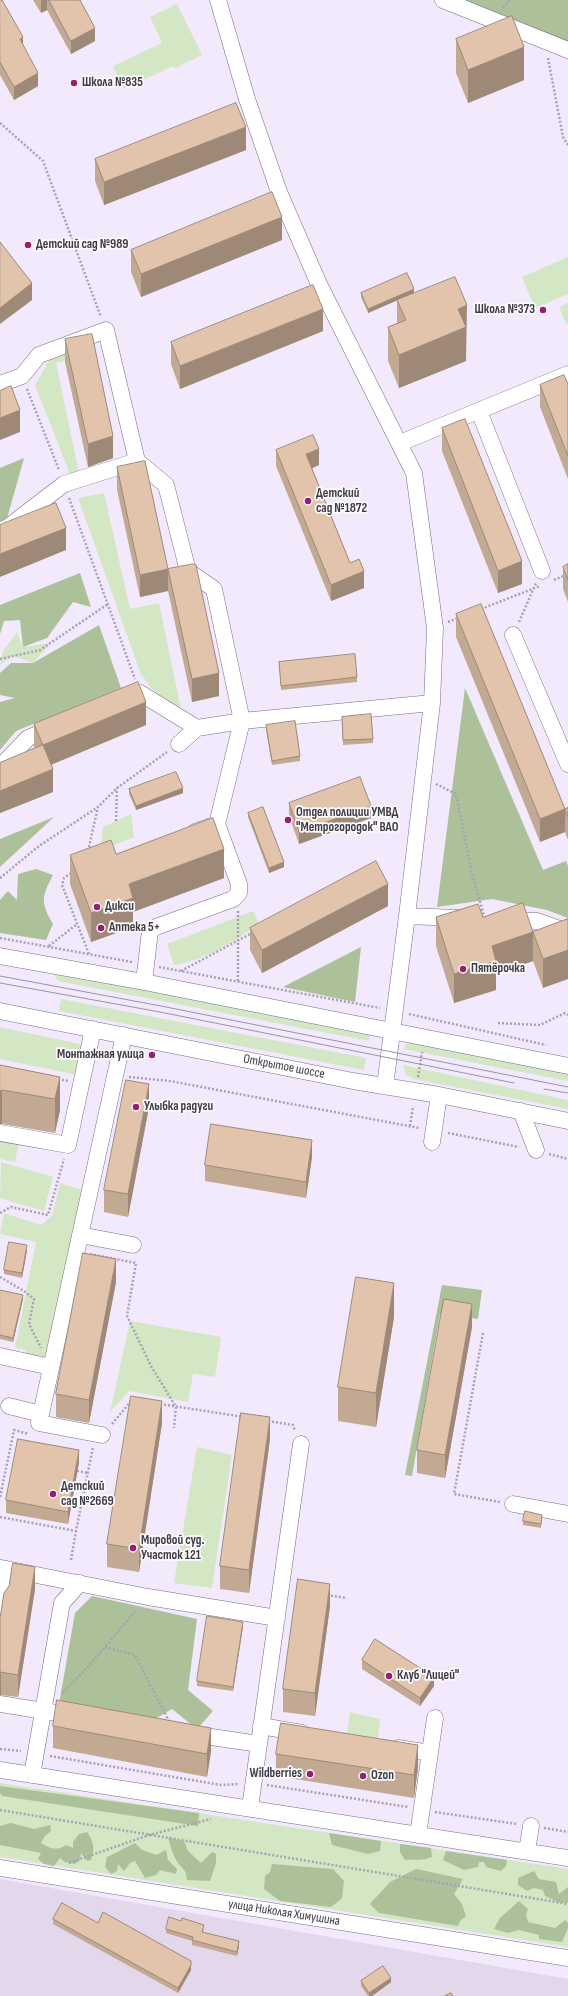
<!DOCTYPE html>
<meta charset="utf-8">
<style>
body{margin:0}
canvas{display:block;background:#f2e9fd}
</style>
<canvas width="568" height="1996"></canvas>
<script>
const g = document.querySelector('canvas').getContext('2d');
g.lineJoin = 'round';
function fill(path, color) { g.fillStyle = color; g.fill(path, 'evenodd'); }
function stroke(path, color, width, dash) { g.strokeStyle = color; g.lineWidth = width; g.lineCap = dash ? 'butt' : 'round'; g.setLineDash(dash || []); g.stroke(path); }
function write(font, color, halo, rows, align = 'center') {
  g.font = font + ' "Sofia Sans Condensed",sans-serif'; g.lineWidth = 3.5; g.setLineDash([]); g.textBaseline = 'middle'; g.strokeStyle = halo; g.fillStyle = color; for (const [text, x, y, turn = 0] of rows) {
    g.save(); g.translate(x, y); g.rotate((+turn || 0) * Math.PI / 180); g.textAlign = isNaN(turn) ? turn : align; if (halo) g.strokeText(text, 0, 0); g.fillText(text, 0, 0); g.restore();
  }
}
const industrial = new Path2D(`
 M0,1879L568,1979V1996H0Z`);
const green = new Path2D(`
 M177,4L202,55L175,68L173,66L124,89L113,66L162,43L150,17Z
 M568,257V294L535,308L522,277Z
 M568,303V323L566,324L559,307Z
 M96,345L88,354L56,363L80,478L73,482L35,385L51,357Z
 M104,493L130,609L159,603L182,714L151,688L140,672L78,498Z
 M17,632L23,647L51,643L33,663L13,656L0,665L3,651Z
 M131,814L134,837L100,851L103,827Z
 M253,911L259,923C235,942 204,960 174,965L167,944Z
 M52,971L370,1034L369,1041L58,981Z
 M61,999L366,1058L364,1070L59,1011Z
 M0,1027L84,1045L78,1075L0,1059Z
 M411,1042L568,1073V1081L404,1049L406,1044Z
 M403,1065L568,1100V1109L414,1079L406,1075Z
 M0,1137L19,1141L15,1162L0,1159Z
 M1,1162L53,1177L44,1211L0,1198Z
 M60,1183L86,1191L48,1362L25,1357L26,1350L15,1348L36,1242L0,1234L4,1213L41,1225L52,1216Z
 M130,1321L221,1337L215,1377L193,1374L188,1402L129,1391L110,1412Z
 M197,1447L232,1455L212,1588L174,1583Z
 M350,1712L380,1719L378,1739L347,1733Z
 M0,1783L568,1869V1947L0,1857Z`);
const forest = new Path2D(`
 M465,0H568V41L525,28Z
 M24,458L6,522L0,524V468Z
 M80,573L91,607L73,602L47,638L23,647L20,620L4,621L0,634V605Z
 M99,625L121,688L16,731L0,750V702L15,698L0,695V673L11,663H33Z
 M465,688L543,870L566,861L568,866V918L547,910L492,899L437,907Z
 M54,817L0,867V839Z
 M36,869L53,875C42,896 40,902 53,924L46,940L0,933V900L8,891L17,900L18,874Z
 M361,947L355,1002L283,987Z
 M442,1285L482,1290L478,1319L440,1314L412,1476L405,1475Z
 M92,1596L197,1619L188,1690L213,1711L197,1729L172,1709L155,1719L59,1704L75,1613Z
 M0,1786L199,1813L198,1826L2,1796L0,1793Z
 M11,1823L34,1829L50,1825L51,1831L45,1836L41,1843C50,1849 57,1851 66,1845L73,1848V1842L79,1834L87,1832C94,1842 95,1849 91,1860L87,1861L81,1853L80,1860L75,1864L65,1862L60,1858L54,1866L44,1864L38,1859L41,1853L0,1845V1826Z
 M329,1833L381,1841L380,1851L368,1854L332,1845Z
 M168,1838L184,1841L188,1851L201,1863L212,1852L216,1854V1863L210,1881L187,1880C186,1869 184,1871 178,1863C173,1856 171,1847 168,1838Z
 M135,1843L142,1850L157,1855L166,1850L168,1860L177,1869L176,1874L160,1870L156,1875L145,1878L135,1861L130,1863L124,1871L118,1864L117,1871L111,1874L105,1867L107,1857Z
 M400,1844L431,1848L432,1857C419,1862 417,1858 405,1860L400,1852Z
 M446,1851L507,1860L506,1866L501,1871L486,1867L484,1862H479L478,1867L464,1870L443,1860Z
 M272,1864L333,1869L344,1881L342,1898L331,1907L280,1901L264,1889L265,1876L270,1872Z
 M416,1869L463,1879L454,1894L462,1904L466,1916L460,1921L458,1926L379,1913L370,1904L390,1882Z
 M534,1871L539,1879L556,1882L559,1894L568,1887V1903L558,1902L545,1896L543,1890L534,1888L527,1891L518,1885V1878Z
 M519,1901L528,1909L526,1915L528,1922L555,1928L565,1920L568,1923V1928L562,1942L539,1939V1935L519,1930L508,1933L494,1929L500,1918Z`);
const path = new Path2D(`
 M503,8L510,0
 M548,58L563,137L568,145
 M0,123L43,161L101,317
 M27,389L59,470
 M69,498L135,679
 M554,580L568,574
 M481,609L540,586
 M448,622L458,618
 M519,622L536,583
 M0,659L40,650L108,604
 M436,784L456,794L472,874L485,919
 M116,821L117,788
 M88,851L98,807
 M71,873L64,878L62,885L89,954
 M0,878L39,846L98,807L117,788L167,752
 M0,938L132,962
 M49,946L77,924
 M159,967L380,1008
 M181,971L252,933
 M238,981V911
 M409,1014L546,1045
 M498,1023L540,1025L565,1013L568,1015
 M129,1077L170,1081L419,1128
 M418,1077L422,1052
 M58,1079L68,1081
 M410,1126L413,1106
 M448,1133L519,1147
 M549,1154L568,1159
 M0,1213L11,1207L48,1215L64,1159
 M90,1254L136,1263L127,1316L151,1366L176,1407L174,1428
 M0,1277L24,1291L34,1299L29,1324L41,1348
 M483,1333L454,1494L500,1502
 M160,1404L244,1417
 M268,1421L293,1425L295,1431
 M112,1424L132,1400
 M77,1471L88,1473
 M0,1497L14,1430L29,1434
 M0,1517L76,1531L93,1447
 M71,1560L76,1531
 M327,1595L347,1598
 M105,1647L135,1655L170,1723
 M62,1693L87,1668L137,1609
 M0,1749L21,1751
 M50,1756L221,1785L238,1784
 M267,1785L408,1807
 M0,1810L568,1904
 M435,1812L517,1824
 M544,1828L568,1832
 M69,1863L149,1835L211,1819`);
const minor = new Path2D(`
 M218,0L247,99L279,192L318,282L414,473L435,628L432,703L407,916L385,1086
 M443,0L568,50
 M0,384L22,376L39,355L106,330L137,461L166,485L188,571L214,589L242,721L217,824L195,832
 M479,411L542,571
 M400,443L568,374
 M0,531L8,527L64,484L137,461
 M513,635L568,764
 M124,699L140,693L197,728
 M179,744L197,728L242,721L432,703
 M0,767L28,738L54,727
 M407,916L458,918
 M507,920L537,921L568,932
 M0,956L144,982L568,1066
 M144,982L150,931L156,927L233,899L239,893V884L217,824
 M0,1011L353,1081L439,1095L568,1121
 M521,1111L536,1150
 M0,1133L68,1145L93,1029
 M432,1142L439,1095
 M80,1235L133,1245
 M0,1356L51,1367
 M9,1406L41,1414
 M102,1435L39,1423L124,1035
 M513,1504L568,1514
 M0,1568L6,1569L0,1607
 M6,1569L148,1597L277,1618
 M0,1704L75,1716
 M261,1726L302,1733
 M191,1734L259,1744
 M398,1748L430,1753
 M0,1770L568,1858
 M32,1775L62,1603L80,1583
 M250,1808L301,1444
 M418,1835L435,1718
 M527,1851L531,1826
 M0,1868L568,1958`);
const tram = new Path2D(`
 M0,976L161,1006L568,1087
 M0,983L160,1012L514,1083
 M544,1089L568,1093`);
const wall = new Path2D(`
 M0,0L23,46L38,86L14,100L0,75Z
 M33,0H80L95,41L71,54L47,10L41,13Z
 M456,39L524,80L468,103L456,73Z
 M246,150L104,205L95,181V159Z
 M282,240L141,297L131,272V250Z
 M361,293H414L368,313L361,297Z
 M397,300L467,339H466V361L399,388L388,361V327L397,323Z
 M323,331L180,389L171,364V342Z
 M65,339L113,458L88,467L65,362Z
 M568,384V479L540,407V385Z
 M442,428L522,584L498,593L442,451Z
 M276,450L319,465L312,468L350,563L364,588L331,601L276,466Z
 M117,467L168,569L219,696L192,702L168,591L140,597L117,490Z
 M568,564V602L563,589V567Z
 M456,614L565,809L568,808V840L565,832L540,842L456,637Z
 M279,662L357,677V682L281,690Z
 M342,721L373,739V743L343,745Z
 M34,724L146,725L51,765L53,792L0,813V763L35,749L34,747Z
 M266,725L300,756V761L272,765L266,730Z
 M129,789L183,793L136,810L129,794Z
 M289,803L371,818L299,844L289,816Z
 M248,813L284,867L269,873L248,817Z
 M116,854L224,878L133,912V927L91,942L70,884V855Z
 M388,906L262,973L250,950V928Z
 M436,917H483L533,932L568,919L543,988L533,961L496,974V990L454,1003L436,946Z
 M0,1065L60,1077V1110L55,1133L2,1124Z
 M149,1107L128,1217L104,1212V1190Z
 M312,1157L306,1198L205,1181V1165Z
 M27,1250L22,1278L4,1274V1270Z
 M116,1282L89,1423L56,1417V1394Z
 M0,1290L23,1299L13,1342L0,1339Z
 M394,1317L376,1427L338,1421V1387Z
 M472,1327L445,1478L417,1473V1450Z
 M162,1423L139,1572L107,1567V1544Z
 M270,1439L249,1593L220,1589V1566Z
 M79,1462L68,1524L6,1513V1500Z
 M542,1519L541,1528L523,1525V1521Z
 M35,1589L18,1697L1,1695L0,1618Z
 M330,1606L315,1716L283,1712V1689Z
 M243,1626L233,1691L197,1686V1681Z
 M362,1660L434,1686L420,1706L362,1669Z
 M53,1726L211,1751L207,1777L53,1748Z
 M276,1754L418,1767L414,1798L276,1776Z
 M53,1919L98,1923L191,1970L178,1993L53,1924Z
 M166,1929H204L203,1932L239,1946L237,1956L192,1945V1941L166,1933Z
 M361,1981L391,1982L372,1996H368L361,1986Z`);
const shadedWall = new Path2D(`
 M43,0H47V10L41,13V1Z
 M95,28V41L71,54V41Z
 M23,37V50L20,39Z
 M524,47V80L468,103V70Z
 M38,73V86L14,100V87Z
 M246,127V150L104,205V182Z
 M282,217V240L141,297V274Z
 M32,283V300L0,324V308Z
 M414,289V293L368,313V309Z
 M467,305L466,361L399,388V355L458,309Z
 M323,309V331L180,389V366Z
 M20,410V432L0,440V418Z
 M113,436V458L88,467V444Z
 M319,449V465L306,471V454Z
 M66,528V550L0,577V554Z
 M522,561V584L498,593V571Z
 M168,569V591L140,597V575Z
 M364,571V588L331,601V585Z
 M219,673V696L192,702V679Z
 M146,702V725L43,768V745Z
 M53,769V792L0,813V791Z
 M183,788V793L136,810V806Z
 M371,806V818L299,844V832Z
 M565,809V832L540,842V819Z
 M224,849V878L133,912V927L91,942V913L129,884Z
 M284,862V867L269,873V868Z
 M388,884V906L262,973V950Z
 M533,932V961L496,974V990L454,1003V974L492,946Z
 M568,950V979L543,988V959Z
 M60,1077V1110L55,1133V1099Z
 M149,1084V1107L128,1217V1194Z
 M2,1090V1124H0V1091Z
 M312,1140V1157L306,1198V1182Z
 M27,1245V1250L22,1278V1273Z
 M116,1259V1282L89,1423V1400Z
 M394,1283V1317L376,1427V1393Z
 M23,1295V1299L13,1342V1338Z
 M472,1304V1327L445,1478V1455Z
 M162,1401V1423L139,1572V1549Z
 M270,1417V1439L249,1593V1570Z
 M79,1450V1462L68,1524V1512Z
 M35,1567V1589L18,1697V1675Z
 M330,1584V1606L315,1716V1693Z
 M243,1622V1626L233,1691V1687Z
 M0,1672H1V1695H0Z
 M434,1677V1686L420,1706V1698Z
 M211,1728V1751L207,1777V1754Z
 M418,1745V1767L414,1798V1775Z
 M239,1941V1946L237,1956V1952Z
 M191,1965V1970L178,1993V1988Z
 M391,1978V1982L372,1996H369V1993Z`);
const building = new Path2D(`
 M0,0H2L23,37L20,39L38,73L14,87L0,62Z
 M49,0H80L95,28L71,41Z
 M512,16L524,47L468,70L456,39Z
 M236,103L246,127L104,182L95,159Z
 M272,192L282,217L141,274L131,250Z
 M0,242L32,283L0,308Z
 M407,273L414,289L368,309L361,293Z
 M455,277L467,305L458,309L466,327L399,355L388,327L406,320L397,300Z
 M313,285L323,309L180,366L171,342Z
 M92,334L113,436L88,444L65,339Z
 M564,375L568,384V456L540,385Z
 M11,386L20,410L0,418V391Z
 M465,419L522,561L498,571L442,428Z
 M313,435L319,449L306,454L350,563L359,559L364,571L331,585L276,450Z
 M145,461L168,569L140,575L117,467Z
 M56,503L66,528L0,554V525Z
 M193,564L196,565L219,673L192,679L168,569Z
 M568,564V580L563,567Z
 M481,604L565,809L540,819L456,614Z
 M355,654L357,677L281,686L279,662Z
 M138,682L146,702L43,745L34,724Z
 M371,714L373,739L343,740L342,717Z
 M295,721L300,756L272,761L266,725Z
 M43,745L53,769L0,791V763Z
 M176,772L183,788L136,806L129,789Z
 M360,777L371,806L299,832L289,803Z
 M263,807L284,862L269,868L248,813Z
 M568,808V817L565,809Z
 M213,818L224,849L129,884L133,898L91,913L70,855L111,840L116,854Z
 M376,861L388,884L262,950L250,928Z
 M523,903L533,932L492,946L496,961L454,974L436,917L478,904L483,917Z
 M568,919V950L543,959L533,932Z
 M0,1065L60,1077L55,1099L2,1090L0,1091Z
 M126,1080L149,1084L128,1194L104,1190Z
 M211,1124L312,1140L306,1182L205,1165Z
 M9,1242L27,1245L22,1273L4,1270Z
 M83,1253L116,1259L89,1400L56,1394Z
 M356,1277L394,1283L376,1393L338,1387Z
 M0,1290L23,1295L13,1338L0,1335Z
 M444,1299L472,1304L445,1455L417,1450Z
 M131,1396L162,1401L139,1549L107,1544Z
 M241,1413L270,1417L249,1570L220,1566Z
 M18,1439L79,1450L68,1512L6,1500Z
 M525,1511L542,1515L541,1524L523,1521Z
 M13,1563L35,1567L18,1675L0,1672V1618L4,1593L9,1586Z
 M298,1579L330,1584L315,1693L283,1689Z
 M207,1616L243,1622L233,1687L197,1681Z
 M375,1639L434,1677L420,1698L362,1660Z
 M57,1700L211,1728L207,1754L53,1726Z
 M281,1723L418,1745L414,1775L276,1754Z
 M62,1903L98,1923L103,1912L191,1961V1965L178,1988L53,1919Z
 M169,1917L181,1921L182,1918L204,1925L202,1932L239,1941L237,1952L192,1940L193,1937L166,1929Z
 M383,1966L391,1978L369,1993L361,1981Z
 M451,1993L453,1996H445Z`);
const markers = [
 [74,83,4,"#981d77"],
 [28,245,4,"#981d77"],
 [543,310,4,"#981d77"],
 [308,501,4,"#981d77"],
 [288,820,4,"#981d77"],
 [97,907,4,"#981d77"],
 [101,928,4,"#981d77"],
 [463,969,4,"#981d77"],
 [152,1055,4,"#981d77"],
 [136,1107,4,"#981d77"],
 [53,1494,4,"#981d77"],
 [133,1548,4,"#981d77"],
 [389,1676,4,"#981d77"],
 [310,1774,4,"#981d77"],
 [363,1776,4,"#981d77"]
];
const poiNames = [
 ["Школа №835",82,83],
 ["Детский сад №989",36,245],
 ["Школа №373",535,310,"right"],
 ["Детский",316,494],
 ["сад №1872",316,509],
 ["Отдел полиции УМВД",296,813],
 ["\"Метрогородок\" ВАО",296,828],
 ["Дикси",105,907],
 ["Аптека 5+",109,928],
 ["Пятёрочка",471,969],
 ["Монтажная улица",144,1055,"right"],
 ["Улыбка радуги",144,1107],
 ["Детский",61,1487],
 ["сад №2669",61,1502],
 ["Мировой суд.",141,1541],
 ["Участок 121",141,1556],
 ["Клуб \"Лицей\"",397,1676],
 ["Wildberries",302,1774,"right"],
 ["Ozon",371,1776]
];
const streetNames = [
 ["Открытое шоссе",284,1067,11],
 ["улица Николая Химушина",284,1913,9]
];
fill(industrial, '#e3d7ec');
fill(green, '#d4e7c4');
fill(forest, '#acc09a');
stroke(minor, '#786b89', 17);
stroke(path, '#a9a1b3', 2.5, [2, 2]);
stroke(minor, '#fff', 16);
stroke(tram, '#9a93a4', 1);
fill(wall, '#c2a993');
fill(shadedWall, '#9e8978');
fill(building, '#e1c4ab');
stroke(building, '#9e8978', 1);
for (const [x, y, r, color] of markers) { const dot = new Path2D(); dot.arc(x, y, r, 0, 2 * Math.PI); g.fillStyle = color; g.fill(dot); stroke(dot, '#fbfbfb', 1.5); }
write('bold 13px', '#3f3a47', '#fbfbfb', poiNames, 'left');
write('13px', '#3f3a47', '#fbfbfb', streetNames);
</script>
